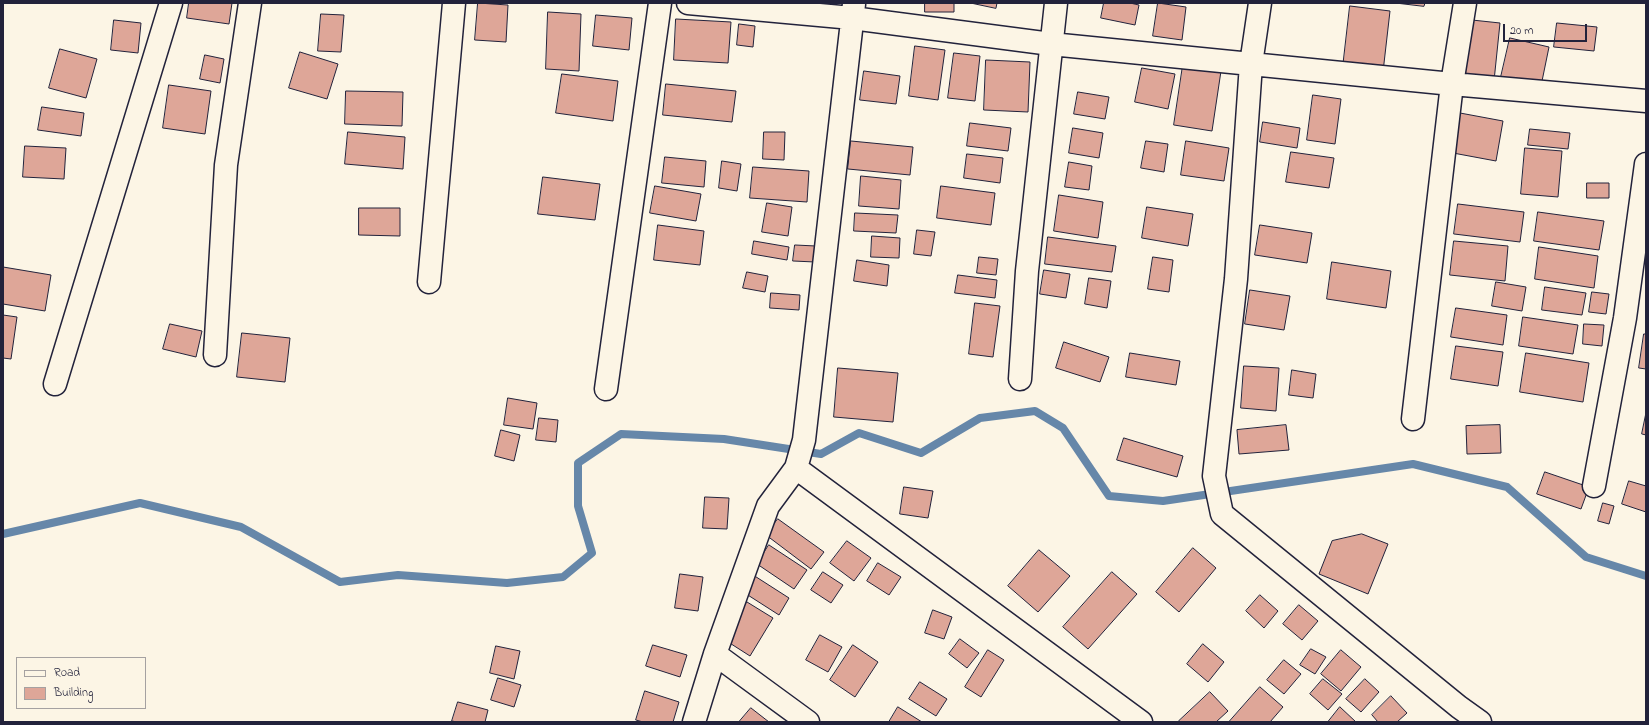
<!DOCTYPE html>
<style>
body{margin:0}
#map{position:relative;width:1649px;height:725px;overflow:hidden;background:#fcf5e5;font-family:"Indie Flower",sans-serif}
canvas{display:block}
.frame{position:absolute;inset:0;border:4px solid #22223b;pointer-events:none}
.legend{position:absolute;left:16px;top:657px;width:130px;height:52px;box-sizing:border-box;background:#fcf5e5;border:1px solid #a5a1a1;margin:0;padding:5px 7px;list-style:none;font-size:12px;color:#22223b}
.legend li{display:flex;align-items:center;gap:8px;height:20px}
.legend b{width:20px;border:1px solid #a5a1a1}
.scale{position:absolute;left:1503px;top:24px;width:84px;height:18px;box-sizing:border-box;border:2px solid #22223b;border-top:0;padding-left:5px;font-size:12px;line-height:14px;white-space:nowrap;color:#22223b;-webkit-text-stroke:3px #fcf5e5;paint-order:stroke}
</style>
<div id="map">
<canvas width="1649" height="725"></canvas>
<div class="frame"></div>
<ul class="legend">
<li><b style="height:5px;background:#fcf5e5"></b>Road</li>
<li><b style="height:11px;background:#dea698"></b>Building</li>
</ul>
<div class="scale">20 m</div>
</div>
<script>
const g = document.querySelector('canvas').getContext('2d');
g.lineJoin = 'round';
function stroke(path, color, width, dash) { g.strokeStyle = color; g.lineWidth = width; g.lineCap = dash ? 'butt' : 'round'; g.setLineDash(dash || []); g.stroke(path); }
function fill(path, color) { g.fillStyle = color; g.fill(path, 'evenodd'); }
const stream = new Path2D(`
 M3,534L140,503L241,527L340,582L398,575L507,583L563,577L592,553L578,506V463L621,434L724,439L821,454L859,433L921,453L980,418L1035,411L1063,428L1109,496L1163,501L1413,464L1507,487L1586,557L1646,576`);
const building = new Path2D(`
 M189,3H232L229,24L187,18Z
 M478,3L508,5L506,42L475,40Z
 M925,3H954V12H925Z
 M971,3H997L996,8Z
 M1104,3H1130L1139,5L1135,25L1101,18Z
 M1158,3L1186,7L1182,40L1153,36Z
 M1396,3H1425L1424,6Z
 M1350,6L1390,11L1383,72L1343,67Z
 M548,12L581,14L579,71L546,69Z
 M321,14L344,15L341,52L318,51Z
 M596,15L632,18L629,50L593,46Z
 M676,19L731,22L728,63L674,60Z
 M114,20L141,23L138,53L111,50Z
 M1472,20L1500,23L1494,81L1465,77Z
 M1557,23L1597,27L1594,51L1554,47Z
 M739,24L755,26L753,47L737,45Z
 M1510,38L1549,47L1541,86L1501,77Z
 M915,46L945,50L938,100L909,96Z
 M60,49L97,59L86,98L49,88Z
 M300,52L338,64L327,99L289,88Z
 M954,53L980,56L975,101L948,98Z
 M205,55L224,59L220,83L200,79Z
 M986,60L1030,62L1028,112L984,110Z
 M1183,65L1221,71L1212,131L1174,125Z
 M1142,68L1175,74L1168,109L1135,102Z
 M864,71L900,76L896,104L860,100Z
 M562,74L618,81L613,121L556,113Z
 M666,84L736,91L732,122L663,115Z
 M169,85L211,91L205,134L163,128Z
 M346,91L403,92L402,126L345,124Z
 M1078,92L1109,97L1105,119L1074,114Z
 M1313,95L1341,99L1335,144L1307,140Z
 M42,107L84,113L81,136L38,130Z
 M1460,113L1503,121L1496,161L1453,153Z
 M1263,122L1300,128L1297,148L1260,142Z
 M970,123L1011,128L1008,151L967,146Z
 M1073,128L1103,133L1099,158L1069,153Z
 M1530,129L1570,133L1568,149L1528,145Z
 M348,132L405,137L403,169L345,164Z
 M764,132H785L784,160L763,159Z
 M851,141L913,147L910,175L848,169Z
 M1146,141L1168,144L1164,172L1141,168Z
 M1186,141L1229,148L1224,181L1181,175Z
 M25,146L66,148L64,179L23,177Z
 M1525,148L1562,151L1558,197L1521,194Z
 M1291,152L1334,158L1329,188L1286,182Z
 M967,154L1003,158L1000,183L964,178Z
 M665,157L706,161L704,187L662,183Z
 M722,161L741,164L737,191L719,188Z
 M1069,162L1092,166L1089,190L1065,187Z
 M753,167L809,171L807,202L750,198Z
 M861,176L901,180L899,209L859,206Z
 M543,177L600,184L595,220L538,214Z
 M1587,183H1609V198H1587Z
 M655,186L701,194L696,221L650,213Z
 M941,186L995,193L991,225L937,218Z
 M1059,195L1103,202L1098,238L1054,231Z
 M767,203L792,207L788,236L762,232Z
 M1458,204L1524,212L1520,242L1454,234Z
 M1147,207L1193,214L1188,246L1142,238Z
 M359,208H400V236L359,235Z
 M1538,212L1604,221L1599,250L1534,241Z
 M855,213L898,215L896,233L854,231Z
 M658,225L704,231L700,265L654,260Z
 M1260,225L1312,233L1307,263L1255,255Z
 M917,230L935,232L931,256L914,254Z
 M872,236L900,238L899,258L871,257Z
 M1048,237L1116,246L1112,272L1045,264Z
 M754,241L789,247L787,260L752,254Z
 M1454,241L1508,246L1505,281L1450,275Z
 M795,245L816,246L815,262L793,261Z
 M1539,247L1598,256L1594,288L1535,279Z
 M979,257L998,259L996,275L977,273Z
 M1153,257L1173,260L1169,292L1148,289Z
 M857,260L889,265L887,286L854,281Z
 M1332,262L1391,271L1386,308L1327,299Z
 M3,267L51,275L45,311L3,304Z
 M1044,270L1070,274L1066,298L1040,294Z
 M747,272L768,276L765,292L743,288Z
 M958,275L997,280L995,298L955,293Z
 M1089,278L1111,281L1107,308L1085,304Z
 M1496,282L1526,287L1522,311L1492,306Z
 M1545,287L1586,293L1582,315L1542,310Z
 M1250,290L1290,296L1284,330L1245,324Z
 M1592,292L1609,294L1606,314L1589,312Z
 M771,293L800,295L799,310L770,308Z
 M975,303L1000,306L993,357L969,354Z
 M1456,308L1507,315L1503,345L1451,337Z
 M3,315L17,317L11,359L3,358Z
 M1523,317L1578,325L1573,354L1519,346Z
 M170,324L202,331L196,357L163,349Z
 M1584,324L1604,325L1602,346L1583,344Z
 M242,333L290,338L285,382L237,377Z
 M1644,334H1646V369L1639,368Z
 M1064,342L1109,357L1100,382L1056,368Z
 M1456,346L1503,352L1498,386L1451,379Z
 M1130,353L1180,361L1176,385L1126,377Z
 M1526,353L1589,363L1583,402L1520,392Z
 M1244,366L1279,368L1276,411L1241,408Z
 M838,368L898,373L893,422L834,417Z
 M1292,370L1316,374L1313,398L1289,395Z
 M508,398L537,403L533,429L504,425Z
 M1646,413V435L1642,434Z
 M539,418L558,420L556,442L536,440Z
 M1286,425L1289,450L1239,454L1237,430Z
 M1500,425L1501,453L1467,454L1466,426Z
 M501,430L520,435L514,461L495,456Z
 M1124,438L1183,456L1177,477L1117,460Z
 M1545,472L1589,487L1581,509L1537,494Z
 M1629,481L1646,486V512L1622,504Z
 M904,487L933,491L928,518L900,514Z
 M705,497L729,498L727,529L703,528Z
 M1603,503L1614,506L1609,524L1598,521Z
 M778,519L824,552L811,569L766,535Z
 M1362,534L1388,544L1368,594L1319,574L1332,541Z
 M847,541L871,558L854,581L830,563Z
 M769,545L807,570L794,589L757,564Z
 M1193,548L1216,568L1179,612L1156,592Z
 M1039,550L1070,576L1038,612L1008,586Z
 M878,563L901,577L889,595L867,581Z
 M823,572L843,585L831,603L811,590Z
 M1112,572L1137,594L1088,649L1063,627Z
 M750,573L789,598L779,615L740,590Z
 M680,574L703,577L698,611L675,608Z
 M1260,595L1278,611L1264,628L1246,611Z
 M747,602L773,618L750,656L725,640Z
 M1299,605L1318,621L1302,640L1283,624Z
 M933,610L952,617L944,639L925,633Z
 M820,635L842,647L828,672L806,660Z
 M960,639L979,653L967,668L949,654Z
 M1203,644L1224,662L1208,682L1187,664Z
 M653,645L687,655L680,677L646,666Z
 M853,645L878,662L855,697L830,680Z
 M496,646L520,651L514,679L490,673Z
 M1311,649L1326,657L1315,674L1300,665Z
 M988,650L1004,660L981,697L965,687Z
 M1341,650L1361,667L1341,691L1321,674Z
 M1284,660L1301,674L1284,694L1267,680Z
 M498,678L521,685L514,707L491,700Z
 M1323,679L1342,694L1328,710L1310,694Z
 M1365,679L1379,692L1361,712L1346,699Z
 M920,682L947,699L936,716L909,699Z
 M1260,687L1283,707L1270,722H1229Z
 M645,691L679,702L673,722H643L636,720Z
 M1210,692L1228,711L1216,722H1181L1179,721Z
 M1391,696L1407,713L1397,722H1378L1372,715Z
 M458,702L488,710L485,722H457L452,721Z
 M898,707L922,722H889Z
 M1340,707L1356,722H1328Z
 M751,708L769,722H739Z`);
const street = new Path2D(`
 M688,3L852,18L1051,44L1251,64L1452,84L1646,101
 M1260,3L1251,64L1236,279L1214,476L1222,514L1459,707L1480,722
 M429,282L454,3
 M215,355L226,165L250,3
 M1020,379L1027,271L1056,3
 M55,384L171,3
 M606,389L660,3
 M1413,419L1452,84L1465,3
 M796,468L1141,722
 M1594,486L1625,318L1646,164
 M715,654L808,722
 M694,722L715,654L768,506L796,468L804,440L854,4`);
stroke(stream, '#6687a9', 8);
fill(building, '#dea698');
stroke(building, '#22223b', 1);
stroke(street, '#22223b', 25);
stroke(street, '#fcf5e5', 22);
</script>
